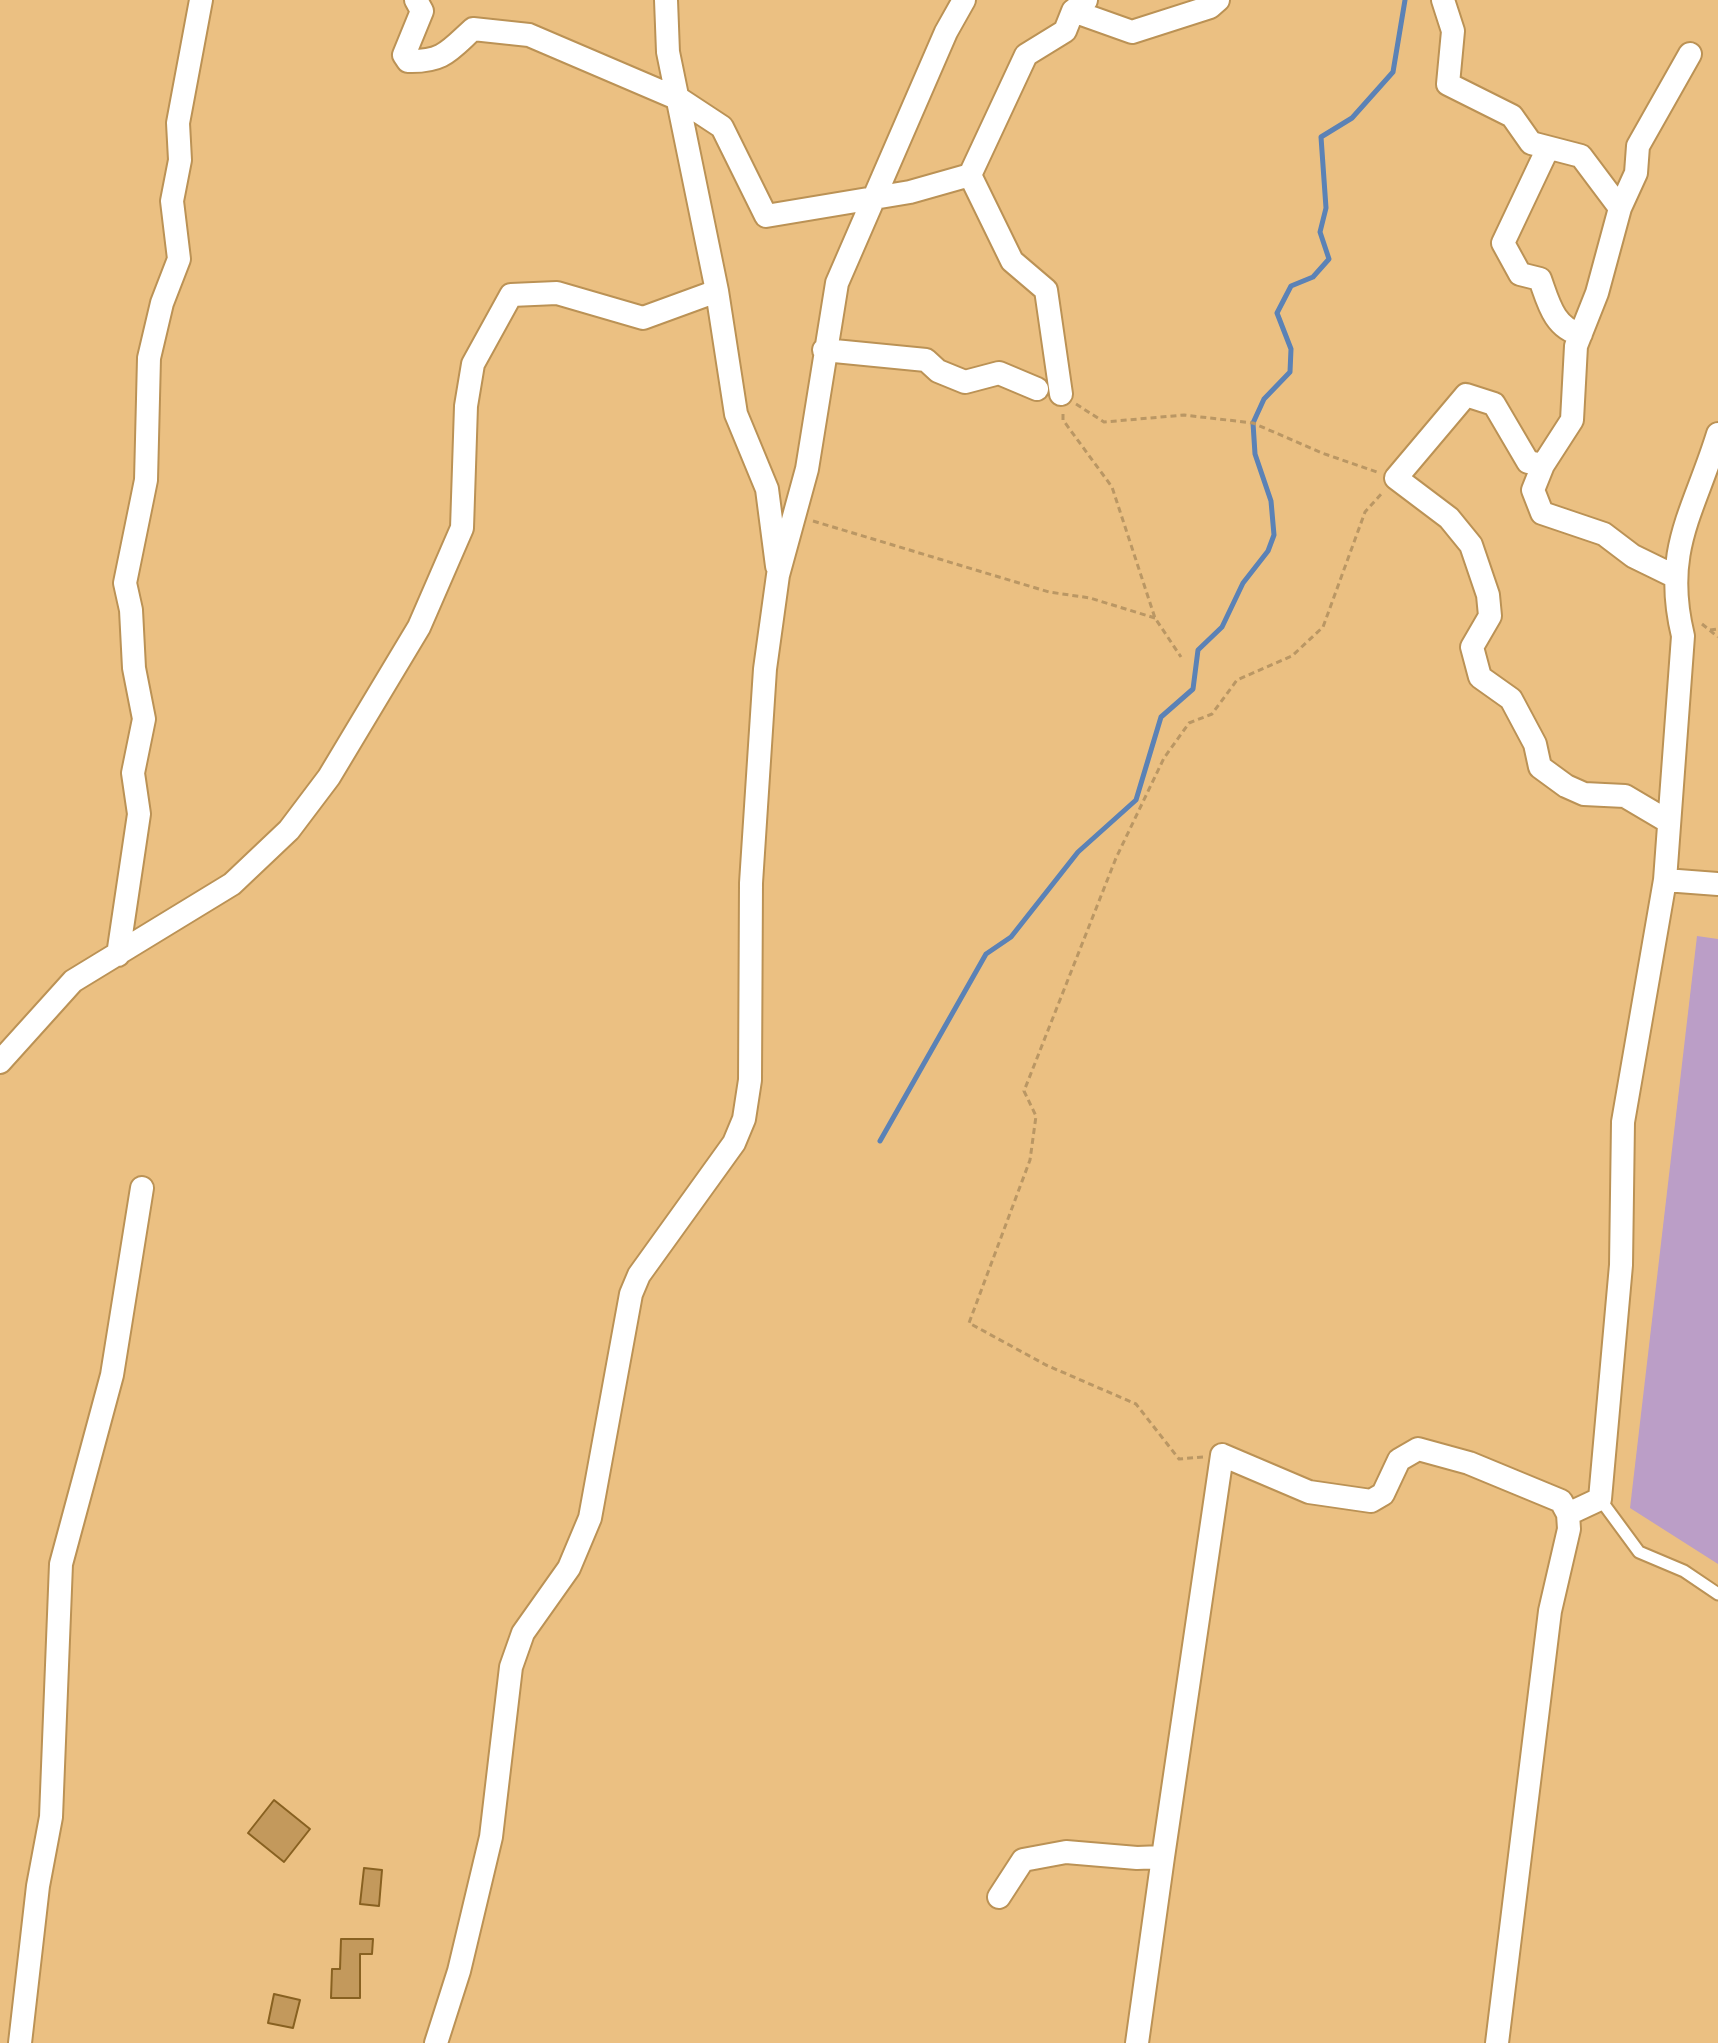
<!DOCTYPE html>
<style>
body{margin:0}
canvas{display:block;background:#ebc082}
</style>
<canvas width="1718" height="2043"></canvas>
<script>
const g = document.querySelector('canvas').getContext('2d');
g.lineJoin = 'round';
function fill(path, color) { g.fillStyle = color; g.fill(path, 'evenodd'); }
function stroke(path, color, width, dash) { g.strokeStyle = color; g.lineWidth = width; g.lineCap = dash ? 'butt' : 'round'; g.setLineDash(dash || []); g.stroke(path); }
const green = new Path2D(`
 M1697,936L1718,939V1564L1630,1508Z`);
const stream = new Path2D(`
 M880,1141L986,954L1011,937L1078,852L1136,800L1161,717L1193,689L1198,650L1222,627L1243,583L1268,551L1274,535L1271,501L1255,454L1253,423L1264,399L1290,372L1291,349L1277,313L1291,286L1313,277L1329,259L1320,232L1326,208L1321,137L1352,118L1393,72L1405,0`);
const building = new Path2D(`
 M274,1800L310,1829L284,1862L248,1833Z
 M364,1868L382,1870L379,1906L360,1904Z
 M341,1939H373L372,1954H360V1998H331L332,1969H340Z
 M274,1994L300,2000L293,2028L268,2023Z`);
const path = new Path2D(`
 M1076,404L1104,422L1184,415L1253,423L1322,453L1377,472
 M1063,414V420L1112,487L1155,618L1181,657
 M813,521L1049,592L1090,598L1155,618
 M1702,624L1718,637
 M1710,630L1718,629
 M1203,1457L1179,1459L1136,1404L1046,1365L969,1323L1030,1160L1036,1116L1024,1091L1116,858L1164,758L1189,723L1212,714L1237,680L1292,656L1323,627L1365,512L1382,493`);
const service = new Path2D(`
 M1600,1499L1639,1552L1684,1571L1718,1594`);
const minor = new Path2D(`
 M416,0L422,11L404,55L408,61C443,62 449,51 473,29L529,35L681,100L722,127L766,216L910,192L970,175
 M666,0L668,52L717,291L736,414L767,489L777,566
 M1443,0L1453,31L1448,84L1512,116L1531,143L1581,156L1620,208
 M1073,11L1132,32L1210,7L1218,0
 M1548,148L1503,243L1520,274L1540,279C1548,301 1554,329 1581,334
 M824,350L926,360L938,371L965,382L999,373L1037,389
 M1061,394L1046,290L1012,261L970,175L1026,55L1065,31L1073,11L1086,0
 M1718,434C1694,512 1662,550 1683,636L1665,880L1718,884
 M1543,465L1572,420L1576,346L1597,293L1620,208L1636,173L1638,146L1690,54
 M1669,822L1625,796L1584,794L1566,786L1540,767L1535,744L1511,699L1480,677L1472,647L1490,616L1488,595L1471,545L1449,518L1396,478L1466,395L1494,404L1528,462L1543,465L1533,490L1542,513L1604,534L1633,556L1676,577
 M118,955L139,814L133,773L144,719L134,668L131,610L125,583L146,480L149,358L162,303L179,259L172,201L180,160L178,123L201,0
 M0,1062L73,981L232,884L289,830L329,777L419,627L462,528L466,406L473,364L511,295L557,293L643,318L717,291
 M1568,1514L1600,1499L1621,1265L1623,1122L1665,880
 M1163,1857L1222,1455L1309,1492L1371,1501L1383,1494L1399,1460L1418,1449L1469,1463L1561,1501L1568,1514L1569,1529L1550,1611L1497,2043
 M999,1897L1023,1860L1066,1852L1137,1858L1163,1857L1137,2043
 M20,2043L38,1886L51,1817L61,1564L112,1375L142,1188
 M436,2043L459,1971L491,1837L511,1667L523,1633L569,1568L590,1518L631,1294L639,1275L734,1143L744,1119L750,1080L751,883L765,669L778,575L807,469L837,283L946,32L964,0`);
fill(green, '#bb9ec7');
stroke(stream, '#5b82b6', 5);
fill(building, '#c3995c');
stroke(building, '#886121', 2);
stroke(service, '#bb9255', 15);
stroke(minor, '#bb9255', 26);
stroke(path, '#ba9764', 3, [6, 4]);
stroke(service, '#fff', 11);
stroke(minor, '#fff', 22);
</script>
